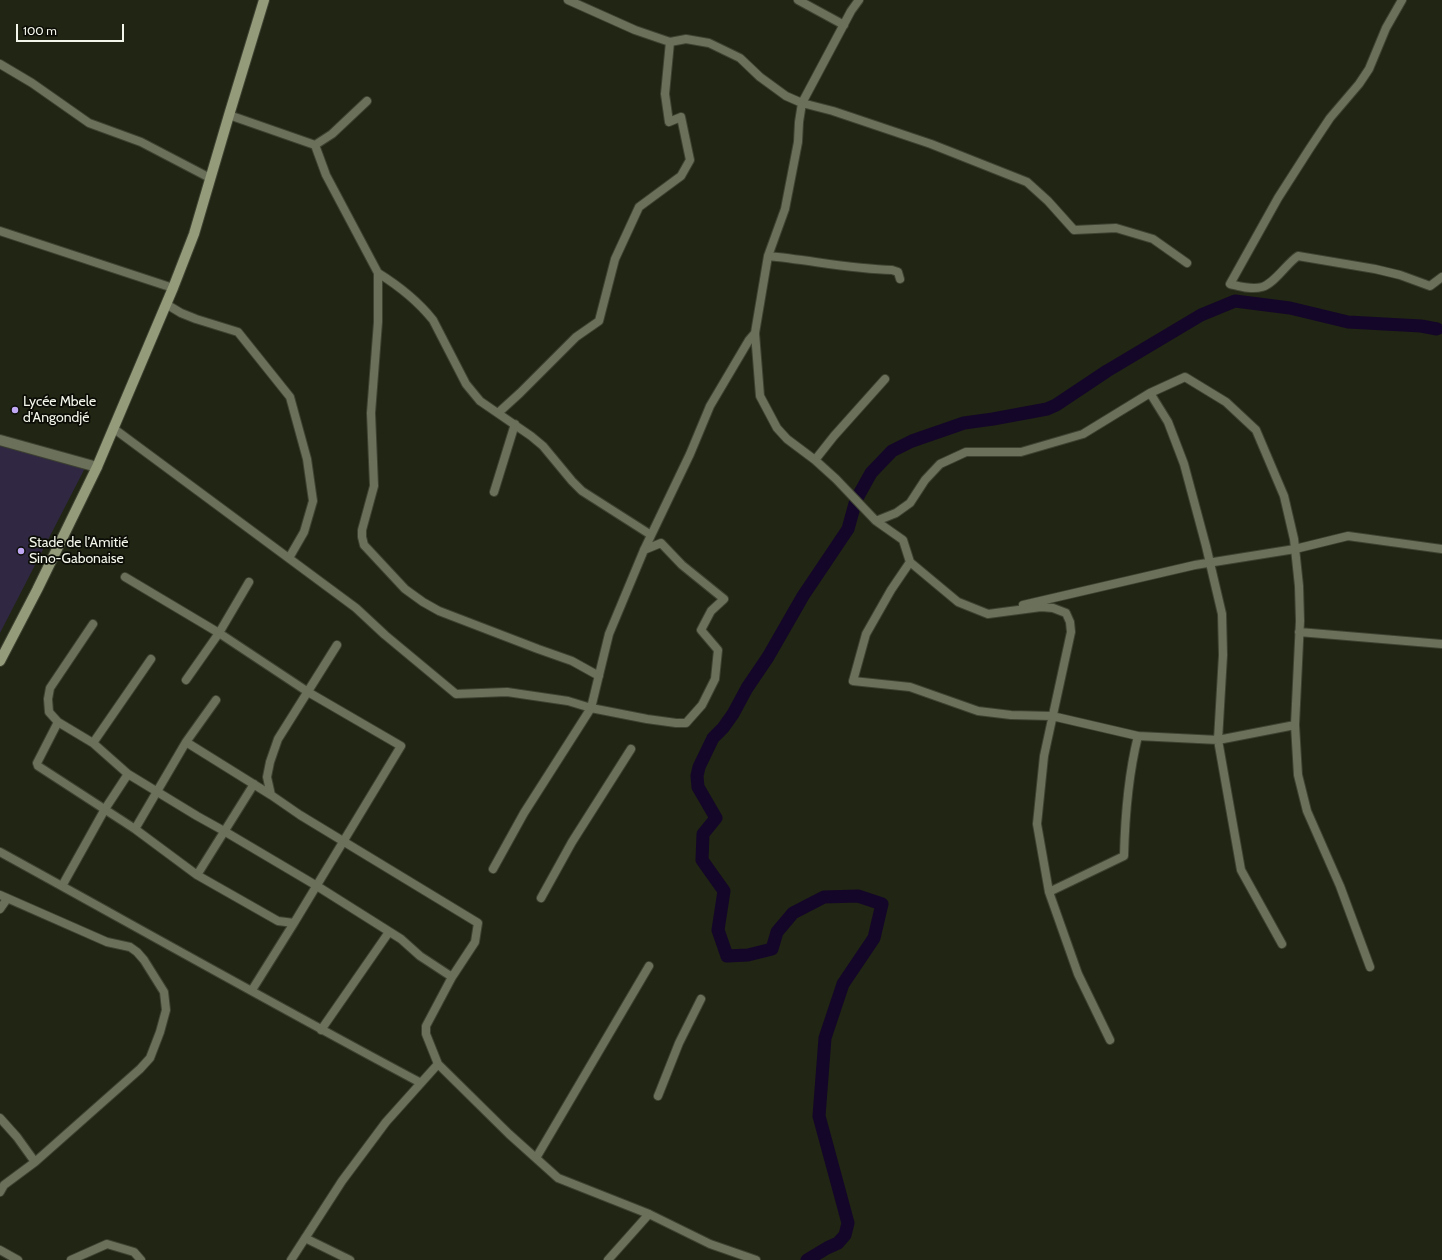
<!DOCTYPE html>
<meta charset="utf-8">
<style>
body{margin:0}
#map{position:relative;width:1442px;height:1260px;overflow:hidden;background:#212513;font-family:Cabin,sans-serif}
canvas{display:block}
.scale{position:absolute;left:16px;top:24px;width:108px;height:18px;box-sizing:border-box;border:2px solid #f3f6ea;border-top:0;padding-left:5px;font-size:12px;line-height:14px;white-space:nowrap;color:#f3f6ea;-webkit-text-stroke:3px #0b0d06;paint-order:stroke}
</style>
<div id="map">
<canvas width="1442" height="1260"></canvas>
<div class="scale">100 m</div>
</div>
<script>
const g = document.querySelector('canvas').getContext('2d');
g.lineJoin = 'round';
function fill(path, color) { g.fillStyle = color; g.fill(path, 'evenodd'); }
function stroke(path, color, width, dash) { g.strokeStyle = color; g.lineWidth = width; g.lineCap = dash ? 'butt' : 'round'; g.setLineDash(dash || []); g.stroke(path); }
function write(font, color, halo, rows, align = 'center') {
  g.font = font + ' Cabin,sans-serif'; g.lineWidth = 3.5; g.setLineDash([]); g.textBaseline = 'middle'; g.strokeStyle = halo; g.fillStyle = color; for (const [text, x, y, turn = 0] of rows) {
    g.save(); g.translate(x, y); g.rotate((+turn || 0) * Math.PI / 180); g.textAlign = isNaN(turn) ? turn : align; if (halo) g.strokeText(text, 0, 0); g.fillText(text, 0, 0); g.restore();
  }
}
const green = new Path2D(`
 M0,446L85,468L0,633Z`);
const river = new Path2D(`
 M807,1260L827,1248L838,1243L845,1235L848,1223L819,1116L825,1038L843,984L874,938L882,904L858,896L824,897L793,913L777,932L772,949L748,955L727,956L718,930L724,891L702,860L703,834L716,818L698,787L697,776L699,767L713,738L723,728L733,714L747,688L768,657L803,596L848,529L856,500L871,473L892,451L912,441L964,423L993,419L1047,409L1056,405L1107,371L1201,315L1235,301L1290,308L1348,322L1421,326L1437,329`);
const minor = new Path2D(`
 M568,0L635,30L670,42L686,39L709,43L740,58L760,77L786,96L802,103L799,122L798,142L785,209L768,256L755,333L760,396L777,428L787,439L815,460L836,479L876,521L896,513L910,503L925,480L940,464L966,452H1021L1083,434L1150,393L1185,377L1226,402L1256,430L1284,496L1294,539L1299,586L1300,621L1295,725L1298,775L1307,811L1340,886L1370,967
 M798,0L844,25
 M859,0L851,11L802,103L833,111L931,144L1027,182L1048,201L1074,230L1116,228L1153,239L1187,263
 M1402,0L1386,28L1369,69L1359,84L1330,118L1310,148L1278,198L1230,284C1239,286 1251,290 1262,287C1274,284 1287,263 1298,256L1375,269L1400,275L1430,286L1442,277
 M0,64L32,83L89,123L141,142L210,178
 M229,115L315,145L326,175L378,273V322L371,413L374,486L362,530V537L364,545L405,589L423,602L439,611L538,649L572,661L599,676
 M315,145L332,134L367,101
 M0,231L173,288
 M768,256C810,260 851,269 892,270L898,272L900,279
 M378,273C399,286 417,300 433,320L466,384L480,401L531,436L543,446L572,481L582,491L651,535
 M166,304L181,313L196,319L238,332L290,397L307,459L313,501L304,532L289,558
 M1150,393L1168,422L1184,464L1206,546L1222,614L1223,655L1218,740L1241,870L1282,944
 M498,413L520,393L576,337L599,321L615,259L639,207L681,176L690,160L681,117L669,122L665,94L670,42
 M113,428L356,608L385,635L456,694L507,692L568,701L591,708L647,719L676,723H686L702,705L715,679L718,650L701,630L711,611L724,599L682,565L661,543L644,550
 M815,460L834,436L885,379
 M494,492L515,424
 M876,521L903,540L910,562L958,602L988,614L1041,607L1053,608L1066,613L1070,622L1071,632L1044,756L1037,824L1049,892L1078,974L1110,1040
 M910,562L891,590L866,634L853,681L910,687L978,711L1011,715L1052,716L1138,736L1218,740L1295,725
 M1023,605L1195,565L1295,549L1348,536L1442,549
 M93,624L50,688L48,699L49,712L58,722L93,743L128,774L197,816L224,831L317,886L401,939L420,956L452,977
 M1299,632L1442,644
 M186,680L219,633L249,582
 M58,722L37,763L38,766L135,829L197,875L278,921L294,923L401,746L308,692L219,633L125,577
 M186,742L271,795L300,815L478,923L475,942L452,977L426,1026V1034L438,1064
 M93,743L151,659
 M271,795L267,777L270,762L278,739L337,645
 M135,829L186,742L216,700
 M0,852C140,929 280,1008 421,1083
 M493,869L524,813L591,708L609,634L644,550L690,454L710,406L749,340L755,333
 M197,875L254,784
 M62,886L105,809L128,774
 M1049,892L1124,856C1125,815 1128,776 1138,736
 M0,895L107,942L130,947L137,952L144,960L164,992L166,1010L160,1032L150,1058L140,1069L35,1162L4,1185L0,1192
 M541,898L572,842L631,749
 M0,909L7,899
 M252,990L294,923
 M321,1030L389,932
 M658,1096L679,1043L701,999
 M0,1118L17,1137L35,1162
 M536,1158L649,966
 M305,1238L350,1260
 M0,1250L18,1260
 M71,1260L107,1244L134,1252L141,1260
 M291,1260L342,1181L386,1122L438,1064L509,1134L558,1178L649,1214L710,1244L756,1260
 M608,1260L649,1214`);
const tertiary = new Path2D(`
 M0,440L97,467`);
const secondary = new Path2D(`
 M0,661L37,590L97,467L173,288L194,234L229,115L264,0`);
const markers = [
 [15,410,4,"#c0a8f4"],
 [21,551,4,"#c0a8f4"]
];
const poiNames = [
 ["Lycée Mbele",23,402],
 ["d'Angondjé",23,418],
 ["Stade de l’Amitié",29,543],
 ["Sino-Gabonaise",29,559]
];
fill(green, '#302842');
stroke(river, '#140629', 13);
stroke(minor, '#3e4231', 10);
stroke(tertiary, '#3e4231', 12);
stroke(secondary, '#3e4231', 12);
stroke(minor, '#6b705b', 8);
stroke(tertiary, '#6b705b', 10);
stroke(secondary, '#949b7b', 10);
for (const [x, y, r, color] of markers) { const dot = new Path2D(); dot.arc(x, y, r, 0, 2 * Math.PI); g.fillStyle = color; g.fill(dot); stroke(dot, '#0b0d06', 1.5); }
write('14px', '#f3f6ea', '#0b0d06', poiNames, 'left');
</script>
